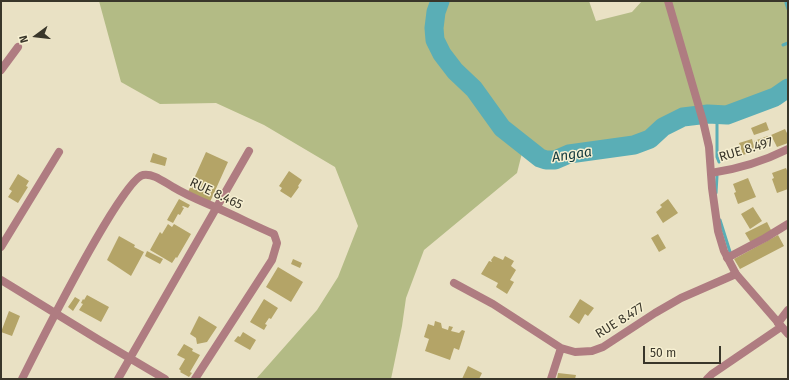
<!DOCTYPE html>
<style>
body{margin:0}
#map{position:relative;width:789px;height:380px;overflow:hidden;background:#e9e1c4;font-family:"Fira Sans",sans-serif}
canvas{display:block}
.frame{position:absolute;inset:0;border:2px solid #39362a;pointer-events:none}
.north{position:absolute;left:16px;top:16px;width:40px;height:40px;-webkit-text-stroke:3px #f6efd1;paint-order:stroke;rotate:255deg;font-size:11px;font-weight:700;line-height:16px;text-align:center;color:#39362a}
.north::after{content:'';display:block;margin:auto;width:14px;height:18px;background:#39362a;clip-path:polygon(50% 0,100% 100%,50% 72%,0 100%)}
.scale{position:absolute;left:643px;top:346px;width:78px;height:18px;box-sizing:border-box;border:2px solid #39362a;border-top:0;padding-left:5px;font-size:12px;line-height:14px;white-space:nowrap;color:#39362a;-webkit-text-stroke:3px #f6efd1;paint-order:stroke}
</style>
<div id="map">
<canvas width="789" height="380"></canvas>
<div class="frame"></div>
<div class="north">N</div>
<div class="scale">50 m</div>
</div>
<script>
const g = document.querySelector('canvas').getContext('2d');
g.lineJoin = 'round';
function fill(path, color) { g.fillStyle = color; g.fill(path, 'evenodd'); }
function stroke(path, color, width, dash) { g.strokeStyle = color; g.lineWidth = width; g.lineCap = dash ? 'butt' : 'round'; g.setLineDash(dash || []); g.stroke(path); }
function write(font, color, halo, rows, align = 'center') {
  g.font = font + ' "Fira Sans",sans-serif'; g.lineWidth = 3; g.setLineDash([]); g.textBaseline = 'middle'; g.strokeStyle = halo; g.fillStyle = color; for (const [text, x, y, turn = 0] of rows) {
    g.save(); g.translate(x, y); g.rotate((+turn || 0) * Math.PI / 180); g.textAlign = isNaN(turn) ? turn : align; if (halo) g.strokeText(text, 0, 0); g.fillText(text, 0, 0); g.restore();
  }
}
const green = new Path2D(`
 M99,1H589L596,21L632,12L642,1H788V88L775,97L727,115L708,114L683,117L663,127L650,139L634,145L569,154L555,160H546L540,158L524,145L517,173L424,250L406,298L402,326L391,379H256L317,310L338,277L358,226L335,167L264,125L216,103L160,104L121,82Z`);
const stream = new Path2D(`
 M787,1L786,3L788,9
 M783,45L788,43
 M717,114V157L719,162
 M716,193L717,176
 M720,220L731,255`);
const river = new Path2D(`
 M440,1L436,12L434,28L435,40L442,54L455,71L474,89L502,128L540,158L546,160H555L569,154L634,145L650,139L663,127L683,117L708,114L727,115L775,97L788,88`);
const building = new Path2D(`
 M766,122L769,130L754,135L751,128Z
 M785,129L788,135V143L777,147L771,135Z
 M768,136L770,143L757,148L754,141Z
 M752,139L755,151L743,155L739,143Z
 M206,152L228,162L210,202L188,192Z
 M153,153L167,158L165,166L150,162Z
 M786,168L788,173V189L777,193L772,179L774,178L772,173Z
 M289,171L302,180L298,186L299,187L291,198L280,191L282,188L279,186Z
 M18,174L29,181L26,186L28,187L18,203L8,197L12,191L9,189Z
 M748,178L756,197L738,204L734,193L736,192L733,184Z
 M179,199L190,205L188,208L183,206L182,207L184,208L180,215L178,214L173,223L167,220Z
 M668,199L678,213L663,223L656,212L662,207L660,205Z
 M753,207L762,221L750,229L741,214Z
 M767,222L772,232L751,243L745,233Z
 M168,224L172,227L174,224L191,234L177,258L176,257L172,263L150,250L160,232L162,234Z
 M658,234L666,248L659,252L651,238Z
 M778,235L784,246L740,269L734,259Z
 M119,236L135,245L134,247L144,252L131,276L107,260Z
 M147,251L163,259L160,264L145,256Z
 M494,256L503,260L505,256L514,261L511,266L516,270L510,280L514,282L507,294L496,287L498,283L481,274L489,261L492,262L491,260Z
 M293,259L302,263L300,268L291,264Z
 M278,267L303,282L291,302L266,287Z
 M87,295L109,307L101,322L79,310L83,304L81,303L83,299L84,300Z
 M75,297L80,300L73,311L68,307Z
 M264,299L278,308L271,319L269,318L265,324L267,325L264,330L250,322Z
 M580,299L594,308L588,316L585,314L579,324L569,317Z
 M9,311L20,316L12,336L1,332Z
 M199,316L217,327L207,342L197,344L196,338L190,334Z
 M435,321L441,323L442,328L448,330L449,326L453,327L451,331L459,333L462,330L465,331L459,350L454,348L450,360L425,351L429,339L424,337L428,324L434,326Z
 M243,332L256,340L250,350L234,341L238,336L240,337Z
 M184,344L193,349L192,351L200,355L190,372L192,373L189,377L180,372L181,371L179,369L185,359L177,355Z
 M468,366L482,373L479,379H462Z
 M558,373L576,375L575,379H557Z`);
const minor = new Path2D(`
 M1,70L18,47
 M711,173C738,169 764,161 788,149
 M1,247L59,152
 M727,258L765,238L788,224
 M1,280L99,340L165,379
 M454,283L493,304L561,348L575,352L592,351L603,347L655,313L681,298L736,274
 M778,323L788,310
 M22,379C36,351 122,179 143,175C153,173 164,182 173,187C188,196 201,201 217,208C236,216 255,226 274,234L277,243L272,260L195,379
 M118,379L249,151
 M551,379L561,348
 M707,379L712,374L781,327`);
const tertiary = new Path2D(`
 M668,1L703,121L709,147L712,188L718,231L724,251L736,274L788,334`);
const streetNames = [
 ["RUE 8.497",746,150,-17],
 ["RUE 8.465",216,194,25],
 ["RUE 8.477",620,321,-32]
];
const waterNames = [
 ["Angaa",572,155,-9]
];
fill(green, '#b3bb85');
stroke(stream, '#5aaeb6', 3);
stroke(river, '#5aaeb6', 19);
fill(building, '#b4a467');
stroke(minor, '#af7c81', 8);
stroke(tertiary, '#af7c81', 8);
write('13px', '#39362a', '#f6efd1', streetNames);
write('italic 14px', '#10393d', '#f6efd1', waterNames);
</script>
